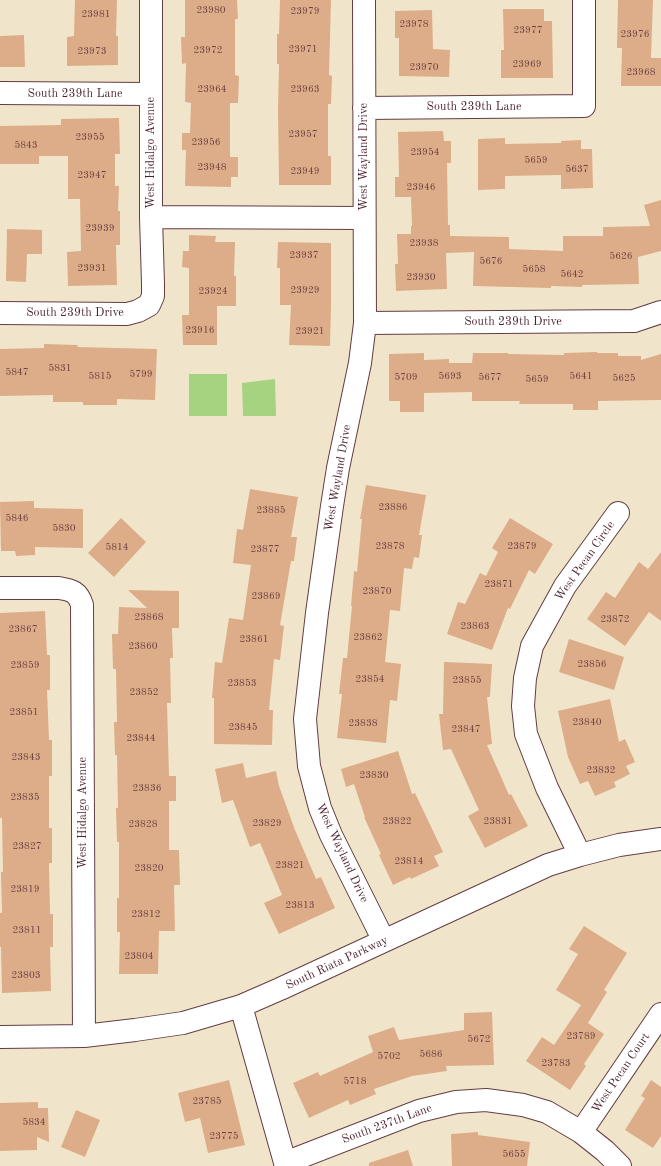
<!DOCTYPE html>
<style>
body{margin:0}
canvas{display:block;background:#f0e5ca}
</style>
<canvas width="661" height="1166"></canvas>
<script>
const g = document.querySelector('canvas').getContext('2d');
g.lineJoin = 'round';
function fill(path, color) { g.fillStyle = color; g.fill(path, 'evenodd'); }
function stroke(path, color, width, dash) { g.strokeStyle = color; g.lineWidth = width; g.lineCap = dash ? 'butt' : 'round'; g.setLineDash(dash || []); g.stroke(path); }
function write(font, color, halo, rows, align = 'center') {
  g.font = font + ' "Old Standard TT",serif'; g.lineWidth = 3; g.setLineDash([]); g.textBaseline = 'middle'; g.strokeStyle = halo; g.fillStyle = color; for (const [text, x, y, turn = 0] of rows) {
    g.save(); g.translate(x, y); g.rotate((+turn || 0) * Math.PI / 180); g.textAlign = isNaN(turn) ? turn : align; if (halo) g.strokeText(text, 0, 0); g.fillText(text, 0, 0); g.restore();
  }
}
const green = new Path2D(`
 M189,374H227V416H189Z
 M275,379L276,416H243L242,383Z`);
const building = new Path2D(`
 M75,0H117L116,36H118V65L67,66V37L74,36Z
 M185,0H237L238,19H235V75L239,76L238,103H230V157H238V177H231V187L185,186L186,150H182V133H190L191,103L185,102L186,63L182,64L181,37H185Z
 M280,0H331L329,75L332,76L331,104H328V156H331V185H279L278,109L279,64H277V34H279Z
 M618,0H653L651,58H661V86H621L622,48H617Z
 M503,9H544V21H552L553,78H501V50H504Z
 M432,10L433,49L450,50L449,77L399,76V38H395V11Z
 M24,35L25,67H0V36Z
 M119,118L120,154H115V186H119L118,211H120V245H116L117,285L68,286L67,252L81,251L80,199H68V156H39V164H0V126L61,125V119Z
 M443,131L444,141H451V163H447L448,225H450V236L509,237V249L563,251V236H603V227L650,226L644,205L661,200V251L638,257L639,284L582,285V287L551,286V288L473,286L474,252L446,253L447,289L396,291L395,264H398L397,234H411V226H412L411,197H395V177H399L398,132Z
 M505,138V144L561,143V141L581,140V149H592L593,188L561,189V175L505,176V189L478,190V139Z
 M7,229L42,230V254H27L26,282L6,281Z
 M189,235L216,236L215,242H235L234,276H236V306H217V345H183L182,315H189V268L182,267L183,251H189Z
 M278,242L331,243V304L330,346L289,345L291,305H280V268H277Z
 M44,344L78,345L77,347L157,349L155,400L117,399V405H83V402H53V395L0,396V349L44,348Z
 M597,352V353H618V356H641V360L661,354V400L598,401V410H573V404H519L520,401H472V392L424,393V412H400V401H389V354L424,353V360L449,359V363H472L473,353H508V354L564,355V353Z
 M366,485L426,495L419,535H422L419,558L414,557L412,569L404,568L400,611L390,610L385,662L401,664L397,701L390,700L386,743L337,738L342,694H339L343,658H347L352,606H351L354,571L357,572L362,519H360Z
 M250,489L298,497L291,537H297L294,561H291L280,625L284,626L280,660L274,659L269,710H273L272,745L214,744V698H212L215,662L222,663L229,618L243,620L251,565L233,563L237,529L243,530Z
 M34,501V508L83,509V548L35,547V555L16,556L15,551H1L0,502Z
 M121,518L146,542L114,577L88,553Z
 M510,518L553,544L535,574L529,570L510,609L508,608L492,650L447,634L458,602L465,604L480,573L486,576L498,552L492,548Z
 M661,552V621L649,612L625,646L587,619L606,592L615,598L639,562L648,569Z
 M128,590L179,591V628H172L173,658H170L171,703H167L169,776H176V801H169V850H179L180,885H174L175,931H159L158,974H119L120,932H117V898H119V842H117L116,808H118L117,755H115L114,722H117L116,669H113L112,634H118L119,607L147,608Z
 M45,611L47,655H50V690H47L49,740H52V776H49V828H52V863H49L50,914H53V947H50L51,991L2,993L1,947H0V913H2L1,872H3L2,818H0V613Z
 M569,639L624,657L614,690L559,672Z
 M444,662L492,664L490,697H487L492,744L487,745L509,795L511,794L528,826L485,848L468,816L479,810L451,749L443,750L439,714H443Z
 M610,699L619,742L625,739L635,762L626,766L630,774L614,782L616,787L595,796L588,781L580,784L568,757L558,711Z
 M398,751L412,794L415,793L443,852L434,856L439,866L411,879L410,877L393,885L379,855L381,854L364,817H365L354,784L346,787L341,769Z
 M243,763L246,778L276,771L279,786L295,830L316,879L321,877L335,908L279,934L264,903L282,895L260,843L250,847L233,800L222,803L215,769Z
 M584,926L627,953L604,990L607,992L588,1023L604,1034L584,1064L586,1066L570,1090L526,1061L542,1037L554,1045L581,1005L556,990L578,954L569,949Z
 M492,1012L494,1065L446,1066L447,1071L412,1076L374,1089L376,1094L350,1105L348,1100L309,1118L293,1083L318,1072L320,1076L373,1052L368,1036L394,1027L399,1040L464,1030V1013Z
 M229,1080L245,1145L208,1153L200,1118L185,1122L178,1093Z
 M651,1080L661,1087V1136L653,1148L625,1130L645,1098L641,1096Z
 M38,1102V1108H48L49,1142L37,1137V1150L0,1151V1103Z
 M76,1110L100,1120L85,1157L61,1147Z
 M478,1132V1135L530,1142L527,1166H452L451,1134Z
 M408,1150L413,1166H369V1163Z`);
const minor = new Path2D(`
 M364,0L365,323L360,363L338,468L332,506L317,613L305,719L309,766L320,808L331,835L384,941
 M0,93L150,94
 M364,108L584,106V0
 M151,217L364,218
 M0,313L127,314L138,311L149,305L153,296V284L151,217V0
 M365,323L634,321L661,312
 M0,588H59C72,590 78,592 82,605L84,1036
 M580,855L547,788L526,734L523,706L525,678L532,646L565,586L618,513
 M241,1006L286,1166
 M0,1037L84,1036L135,1030L183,1023L241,1006L280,989L548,865L580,855L619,845L661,839
 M581,1132L661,1014
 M285,1163L419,1111L456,1102L486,1100L523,1105L547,1112L581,1132L605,1151L620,1166`);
const numberNames = [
 ["23980",211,10],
 ["23979",305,11],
 ["23981",96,14],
 ["23978",414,24],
 ["23977",528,30],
 ["23976",635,34],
 ["23971",303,49],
 ["23972",208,50],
 ["23973",92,51],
 ["23969",527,64],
 ["23970",424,67],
 ["23968",641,72],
 ["23964",212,89],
 ["23963",305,89],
 ["23957",303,134],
 ["23955",90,137],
 ["23956",206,142],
 ["5843",26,145],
 ["23954",425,152],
 ["5659",536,160],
 ["23948",212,167],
 ["5637",577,169],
 ["23949",305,171],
 ["23947",92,175],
 ["23946",421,187],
 ["23939",100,228],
 ["23938",424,243],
 ["23937",304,255],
 ["5626",621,256],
 ["5676",491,261],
 ["23931",92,268],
 ["5658",534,269],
 ["5642",572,274],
 ["23930",421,277],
 ["23929",305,290],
 ["23924",213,291],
 ["23916",200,330],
 ["23921",310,331],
 ["5831",60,368],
 ["5847",17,372],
 ["5799",141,374],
 ["5815",100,376],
 ["5693",450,376],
 ["5641",581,376],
 ["5709",406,377],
 ["5677",490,377],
 ["5625",624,378],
 ["5659",537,379],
 ["23886",393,507],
 ["23885",271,510],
 ["5846",17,518],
 ["5830",64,528],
 ["23878",390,546],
 ["23879",522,546],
 ["5814",117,547],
 ["23877",265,549],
 ["23871",499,584],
 ["23870",377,591],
 ["23869",266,596],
 ["23868",149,617],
 ["23872",615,619],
 ["23863",475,626],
 ["23867",23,629],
 ["23862",368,637],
 ["23861",254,639],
 ["23860",143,646],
 ["23856",592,664],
 ["23859",25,665],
 ["23854",370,679],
 ["23855",467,680],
 ["23853",242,683],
 ["23852",144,692],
 ["23851",24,712],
 ["23840",587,722],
 ["23838",363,723],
 ["23845",243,727],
 ["23847",466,729],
 ["23844",141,738],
 ["23843",26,757],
 ["23832",601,770],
 ["23830",374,775],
 ["23836",147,788],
 ["23835",25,797],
 ["23822",397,821],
 ["23831",498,821],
 ["23829",267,823],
 ["23828",143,824],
 ["23827",27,846],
 ["23814",409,861],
 ["23821",290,865],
 ["23820",149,868],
 ["23819",25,889],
 ["23813",300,905],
 ["23812",146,914],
 ["23811",27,930],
 ["23804",139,956],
 ["23803",26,975],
 ["23789",581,1036],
 ["5672",479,1039],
 ["5686",431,1054],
 ["5702",389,1056],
 ["23783",556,1063],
 ["5718",355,1081],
 ["23785",207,1101],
 ["5834",34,1122],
 ["23775",224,1136],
 ["5655",514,1154]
];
const streetNames = [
 ["South 239th Lane",75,94],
 ["South 239th Lane",474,107],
 ["West Hidalgo Avenue",151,153,-90],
 ["West Wayland Drive",364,157,-90],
 ["South 239th Drive",75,313],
 ["South 239th Drive",513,322],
 ["West Wayland Drive",338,478,-80],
 ["West Pecan Circle",585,561,-55],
 ["West Hidalgo Avenue",83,813,-90],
 ["West Wayland Drive",342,853,65],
 ["South Riata Parkway",337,963,-25],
 ["West Pecan Court",621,1073,-56],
 ["South 237th Lane",387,1124,-20]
];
fill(green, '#a5d380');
fill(building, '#ddad89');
stroke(minor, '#633d43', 24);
stroke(minor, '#fff', 22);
write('10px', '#6f4242', null, numberNames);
write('12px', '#4a1f2b', '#fff', streetNames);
</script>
